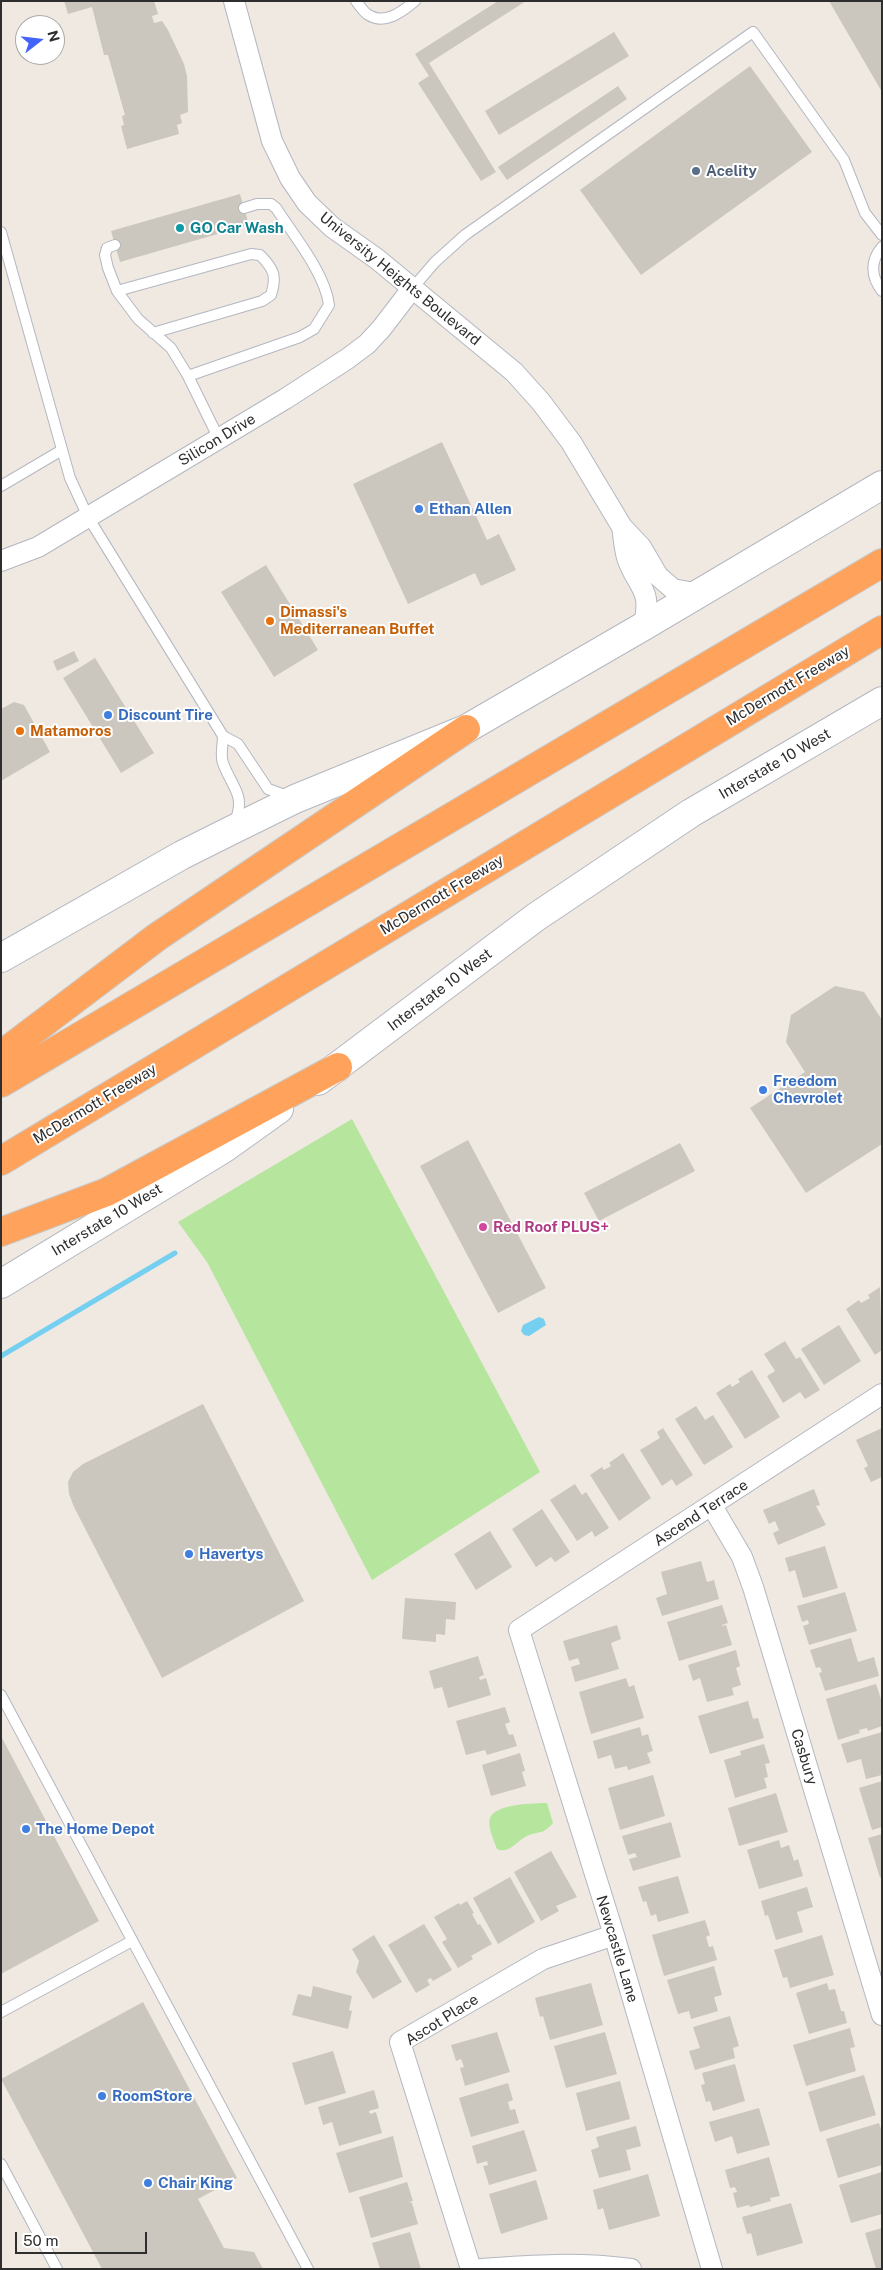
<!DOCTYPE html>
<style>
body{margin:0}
#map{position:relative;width:883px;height:2270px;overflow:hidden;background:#efe9e1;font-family:"Public Sans",sans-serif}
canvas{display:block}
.frame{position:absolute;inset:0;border:2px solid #2e2e2e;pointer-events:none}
.north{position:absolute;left:15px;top:15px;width:50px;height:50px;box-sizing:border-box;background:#fff;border:1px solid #ababab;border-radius:50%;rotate:74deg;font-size:14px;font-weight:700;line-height:20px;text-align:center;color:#2e2e2e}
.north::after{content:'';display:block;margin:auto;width:18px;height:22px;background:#4264fb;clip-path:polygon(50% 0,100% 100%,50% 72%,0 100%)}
.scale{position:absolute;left:15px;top:2232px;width:132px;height:22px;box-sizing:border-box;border:2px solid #2e2e2e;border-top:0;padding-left:6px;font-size:15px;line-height:18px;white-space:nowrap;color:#2e2e2e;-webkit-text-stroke:4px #fff;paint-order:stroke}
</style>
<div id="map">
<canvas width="883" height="2270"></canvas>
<div class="frame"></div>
<div class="north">N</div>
<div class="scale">50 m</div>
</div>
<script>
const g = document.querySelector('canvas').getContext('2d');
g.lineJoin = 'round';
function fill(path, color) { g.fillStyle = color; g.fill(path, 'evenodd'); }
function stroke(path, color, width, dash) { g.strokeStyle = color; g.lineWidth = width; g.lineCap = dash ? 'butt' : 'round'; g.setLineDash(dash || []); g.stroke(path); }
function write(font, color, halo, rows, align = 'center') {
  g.font = font + ' "Public Sans",sans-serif'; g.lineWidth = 4; g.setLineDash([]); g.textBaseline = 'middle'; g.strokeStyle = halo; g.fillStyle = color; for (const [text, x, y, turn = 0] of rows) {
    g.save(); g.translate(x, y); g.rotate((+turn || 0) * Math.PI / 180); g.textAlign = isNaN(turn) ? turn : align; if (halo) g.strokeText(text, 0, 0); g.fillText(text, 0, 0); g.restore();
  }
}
const green = new Path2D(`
 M352,1119L540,1472L372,1580L207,1262L178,1222Z
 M547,1803L553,1823C543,1834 542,1831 529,1835C519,1838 510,1855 497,1849C494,1840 487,1827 490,1818C495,1804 535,1803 547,1803Z`);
const water = new Path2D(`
 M539,1317L544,1319L546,1325L529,1336L524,1335L521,1331L523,1325Z`);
const stream = new Path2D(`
 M1,1356L175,1253`);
const building = new Path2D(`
 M64,1H154L158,14L152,16L154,23L162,21L168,30L184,64L187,76L188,112L180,115L182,123L177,125L179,134L127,149L121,126L124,125L122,116L125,115L108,55H104L92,7L68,14Z
 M498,1H526L429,63L496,172L481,181L418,83L429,76L415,54Z
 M829,1H882V92Z
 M614,32L629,56L499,135L485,111Z
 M750,66L812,152L641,275L580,190Z
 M618,86L627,99L507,180L498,167Z
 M240,194L249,225L120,262L111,231Z
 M442,442L487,540L499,534L516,570L481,586L475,573L408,604L353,484Z
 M266,565L318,650L274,677L221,592Z
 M74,651L79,661L57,671L53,661Z
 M95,658L154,753L121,773L63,678Z
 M14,702L24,705L50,752L1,781V709Z
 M835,986L864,992L882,1020V1144L806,1193L750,1108L805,1072L786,1042L791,1015Z
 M468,1140L546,1288L498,1313L420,1166Z
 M680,1143L695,1171L599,1221L584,1193Z
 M880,1287L882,1350L875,1355L846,1309L859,1300L861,1303L870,1298L868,1295Z
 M839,1325L861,1361L824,1385L801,1349Z
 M785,1341L796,1359L800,1357L820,1390L805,1399L800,1392L783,1403L767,1376L775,1371L764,1354Z
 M752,1370L780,1417L745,1439L716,1393L730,1384L732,1387L740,1382L738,1379Z
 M203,1404L304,1601L162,1678L74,1507L69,1494L68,1482L73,1472L83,1464Z
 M696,1406L705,1420L713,1415L733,1447L704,1465L675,1419Z
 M663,1428L693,1475L676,1486L672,1479L662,1486L640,1450L660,1438L657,1432Z
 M882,1428V1477L871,1482L864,1468L868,1466L856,1440Z
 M623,1453L651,1498L619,1521L590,1475L602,1467L604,1470L611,1466L609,1463Z
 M575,1484L582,1495L586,1492L609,1528L595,1537L592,1531L577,1541L550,1500Z
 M814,1489L820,1505L816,1506L826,1525L778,1545L773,1533L779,1530L775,1521L769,1524L763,1510Z
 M542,1509L570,1552L555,1562L551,1557L536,1567L512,1529Z
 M490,1531L512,1567L476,1590L454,1554Z
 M825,1546L838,1588L803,1598L795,1570L789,1572L785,1558Z
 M701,1561L707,1582L714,1580L719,1599L662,1616L656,1598L667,1594L661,1572Z
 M845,1592L857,1631L809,1645L803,1626L809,1624L808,1620L802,1622L797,1606Z
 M405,1598L456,1602L455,1620L446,1619L445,1635L436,1634V1642L402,1639Z
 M722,1605L728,1623L722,1625V1626L726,1625L732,1645L679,1661L667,1622Z
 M617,1625L621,1639L611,1643L619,1669L575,1682L571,1667L580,1664L578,1658L569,1661L563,1641Z
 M851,1638L858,1662L874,1657L879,1676L825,1691L819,1673L822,1672L820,1667L816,1668L810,1650Z
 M736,1650L740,1666L736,1668L741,1685L732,1688L734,1695L707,1702L700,1678L693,1681L688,1665Z
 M478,1656L484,1675L479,1677L480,1680L486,1678L491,1695L448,1708L442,1687L434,1689L429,1671Z
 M626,1678L629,1687L634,1685L644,1718L591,1734L579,1692Z
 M876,1684L882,1702V1726L868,1731L867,1728L859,1730L860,1733L838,1740L826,1699Z
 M748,1701L753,1719L758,1718L764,1738L710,1754L698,1716Z
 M505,1707L510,1722L505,1724L509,1735L513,1734L517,1746L487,1755L485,1750L466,1755L456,1721Z
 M640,1727L642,1736L648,1734L653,1751L647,1753L651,1763L628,1770L627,1766L615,1769L611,1755L598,1759L593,1741Z
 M882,1732V1775L866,1779L861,1759L847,1763L841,1744Z
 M1,1736L99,1921L1,1974Z
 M764,1744L770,1763L765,1764L768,1777L764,1778L767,1788L735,1798L724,1760L741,1755L740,1751Z
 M520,1753L525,1771L522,1772L526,1786L491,1796L482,1765Z
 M653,1775L665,1816L620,1830L608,1788Z
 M882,1781V1827L872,1830L859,1788Z
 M776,1793L788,1832L739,1846L728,1808Z
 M671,1822L681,1857L633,1871L629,1859L637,1857L635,1853L628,1855L622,1836Z
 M882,1834V1877L880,1878L868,1838Z
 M779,1840L781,1848L789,1845L794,1861L798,1859L803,1876L759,1889L747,1850Z
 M551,1851L577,1897L556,1906L559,1911L541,1921L514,1872Z
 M678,1876L689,1913L658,1922L656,1914L651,1916L646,1901L643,1902L638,1887Z
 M510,1877L535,1922L498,1944L473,1898Z
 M807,1887L813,1907L797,1912L803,1932L776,1940L768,1915L765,1916L761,1901Z
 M467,1901L474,1913L472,1914L478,1925L480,1924L492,1944L471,1956L473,1959L458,1968L442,1942L447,1939L434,1917L459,1903L460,1905Z
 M705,1920L710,1935L706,1937L709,1947L713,1946L717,1960L664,1976L652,1935Z
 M424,1924L452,1970L433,1981L431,1978L427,1980L430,1985L416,1993L388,1945Z
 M374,1935L402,1982L373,1999L356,1972L359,1961L352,1949Z
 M822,1935L834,1975L790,1988L787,1977L783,1978L774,1950Z
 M714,1966L722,1995L714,1997L718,2011L691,2019L689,2011L678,2014L667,1980Z
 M591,1983L603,2025L550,2040L543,2016L540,2017L535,1998Z
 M827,1983L829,1990L835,1989L841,2011H844L847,2023L809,2034L796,1993Z
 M313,1986L352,1996L349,2010L352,2011L348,2029L292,2015L298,1994L311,1997Z
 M143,2002L237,2178L198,2199L224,2248L254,2252L263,2269H102L1,2079Z
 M730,2016L739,2046L733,2048L735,2058L695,2070L689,2051L700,2048L693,2027Z
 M850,2028L855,2047L850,2048L856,2071L806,2086L793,2045Z
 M497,2032L510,2072L465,2086L460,2068L464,2067L461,2059L456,2061L451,2045Z
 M605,2032L617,2074L566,2088L554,2046Z
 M333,2051L346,2093L305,2105L292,2063Z
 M735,2064L745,2101L713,2111L710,2101L706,2102L701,2085L705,2084L702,2073Z
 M864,2075L876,2115L820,2132L808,2092Z
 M620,2081L630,2119L586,2131L576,2093Z
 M508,2083L513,2100L508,2102L510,2110L515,2109L519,2123L471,2137L459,2098Z
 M374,2090L379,2108L369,2111L370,2114L376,2112L382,2133L339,2146L332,2122L323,2125L318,2107Z
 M759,2108L770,2145L737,2154L732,2136L715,2142L709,2122Z
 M879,2123L882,2132V2165L838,2178L826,2139Z
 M636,2126L641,2146L626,2150L631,2170L599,2178L591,2150L599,2147L596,2137Z
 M524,2130L537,2171L489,2185L483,2166L488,2165L487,2161L477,2164L472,2146Z
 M393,2136L403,2177L349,2193L336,2153Z
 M769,2157L780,2196L770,2198L771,2201L750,2207L749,2205L737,2208L733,2193L737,2192L735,2187L730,2188L725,2170Z
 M882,2172V2214L851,2223L839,2185Z
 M648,2174L660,2216L609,2230L603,2208L598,2210L593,2190Z
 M536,2180L548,2219L501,2234L489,2194Z
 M407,2182L413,2201L409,2202L412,2203L418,2224L371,2238L359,2197Z
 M791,2203L803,2243L757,2256L751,2233L747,2234L742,2217Z
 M882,2228V2269H876L865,2233Z
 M410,2232L421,2269H380L372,2243Z`);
const service = new Path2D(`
 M356,1C359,5 363,11 367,14C384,26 402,12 415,1
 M1,232L70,478L88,517L223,736L238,744L268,789L290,797
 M115,245L107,248L105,255L108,268L117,291L138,319L171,348L188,376L219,439
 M882,247C870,261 871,277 882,291
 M411,290L435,262L465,235L753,32L844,160L865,213L882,235
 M117,291L251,254L260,255C274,269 277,276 271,295L262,301L153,333
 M188,376L300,337L314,329L329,305C325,273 294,236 276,208L271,204H257L244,208
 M1,486L62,450
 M223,736C223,744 220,756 223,763C232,788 246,794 235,822
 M1,1695L308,2269
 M1,2012L132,1941
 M1,2164L57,2269`);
const minor = new Path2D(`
 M234,1L272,141L290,178L307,203L332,227L377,259L514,372L541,402L571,442L622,527L641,547L658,576L673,589L699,594
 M622,527C624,538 624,552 629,563C642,593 651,589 644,626
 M1,561L38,547L285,399L347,359L367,344L381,329L411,290
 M712,1506L742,1557L753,1587L882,2015
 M471,2269L400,2042L543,1959L614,1935
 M481,2269C532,2265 580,2262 631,2269
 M712,2269L614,1935L519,1630L882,1394`);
const secondary = new Path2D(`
 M1,958L182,855L232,830L295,799L466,729L644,626L882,485
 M318,1081L536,917L691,813L882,701
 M1,1284L223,1149L279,1109`);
const motorway = new Path2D(`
 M1,1055L157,937L466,729
 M1,1083L882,563
 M1,1161L882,630
 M1,1232L107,1192L338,1067`);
const markers = [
 [696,171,5,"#5c6f8a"],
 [180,228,5,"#0f9aa8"],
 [419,509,5,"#3f7fe0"],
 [270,621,5,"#e8710a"],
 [108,715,5,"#3f7fe0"],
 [20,731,5,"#e8710a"],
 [763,1090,5,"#3f7fe0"],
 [483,1227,5,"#d1479c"],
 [189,1554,5,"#3f7fe0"],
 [26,1829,5,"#3f7fe0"],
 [102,2096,5,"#3f7fe0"],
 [148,2183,5,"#3f7fe0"]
];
const serviceNames = [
 ["Acelity",706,171]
];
const cultureNames = [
 ["GO Car Wash",190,228]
];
const streetNames = [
 ["University Heights Boulevard",400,279,39],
 ["Silicon Drive",217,440,-31],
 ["McDermott Freeway",788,686,-31],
 ["Interstate 10 West",775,764,-30],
 ["McDermott Freeway",442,895,-31],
 ["Interstate 10 West",440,990,-37],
 ["McDermott Freeway",95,1104,-31],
 ["Interstate 10 West",107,1220,-31],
 ["Ascend Terrace",701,1513,-33],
 ["Casbury",804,1757,73],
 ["Newcastle Lane",617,1949,73],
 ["Ascot Place",442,2020,-32]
];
const shopNames = [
 ["Ethan Allen",429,509],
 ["Discount Tire",118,715],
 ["Freedom",773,1081],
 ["Chevrolet",773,1098],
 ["Havertys",199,1554],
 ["The Home Depot",36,1829],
 ["RoomStore",112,2096],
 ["Chair King",158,2183]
];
const foodNames = [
 ["Dimassi's",280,612],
 ["Mediterranean Buffet",280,629],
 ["Matamoros",30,731]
];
const hotelNames = [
 ["Red Roof PLUS+",493,1227]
];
fill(green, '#b6e59e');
fill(water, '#75cff0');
stroke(stream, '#75cff0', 5);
fill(building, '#cbc7bf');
stroke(service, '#b4b7c1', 12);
stroke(minor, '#b4b7c1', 22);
stroke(secondary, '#b4b7c1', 30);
stroke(motorway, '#c9c9c9', 30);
stroke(service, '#fff', 10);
stroke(minor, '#fff', 20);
stroke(secondary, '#fff', 28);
stroke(motorway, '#ffa35c', 28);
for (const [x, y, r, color] of markers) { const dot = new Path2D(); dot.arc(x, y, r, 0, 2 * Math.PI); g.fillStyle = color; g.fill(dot); stroke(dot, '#fff', 2); }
write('bold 15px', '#4e5e75', '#fff', serviceNames, 'left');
write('bold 15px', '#0d838f', '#fff', cultureNames, 'left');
write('15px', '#2e2e2e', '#fff', streetNames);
write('bold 15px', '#366cbe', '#fff', shopNames, 'left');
write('bold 15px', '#c56008', '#fff', foodNames, 'left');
write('bold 15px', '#b23c85', '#fff', hotelNames, 'left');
</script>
